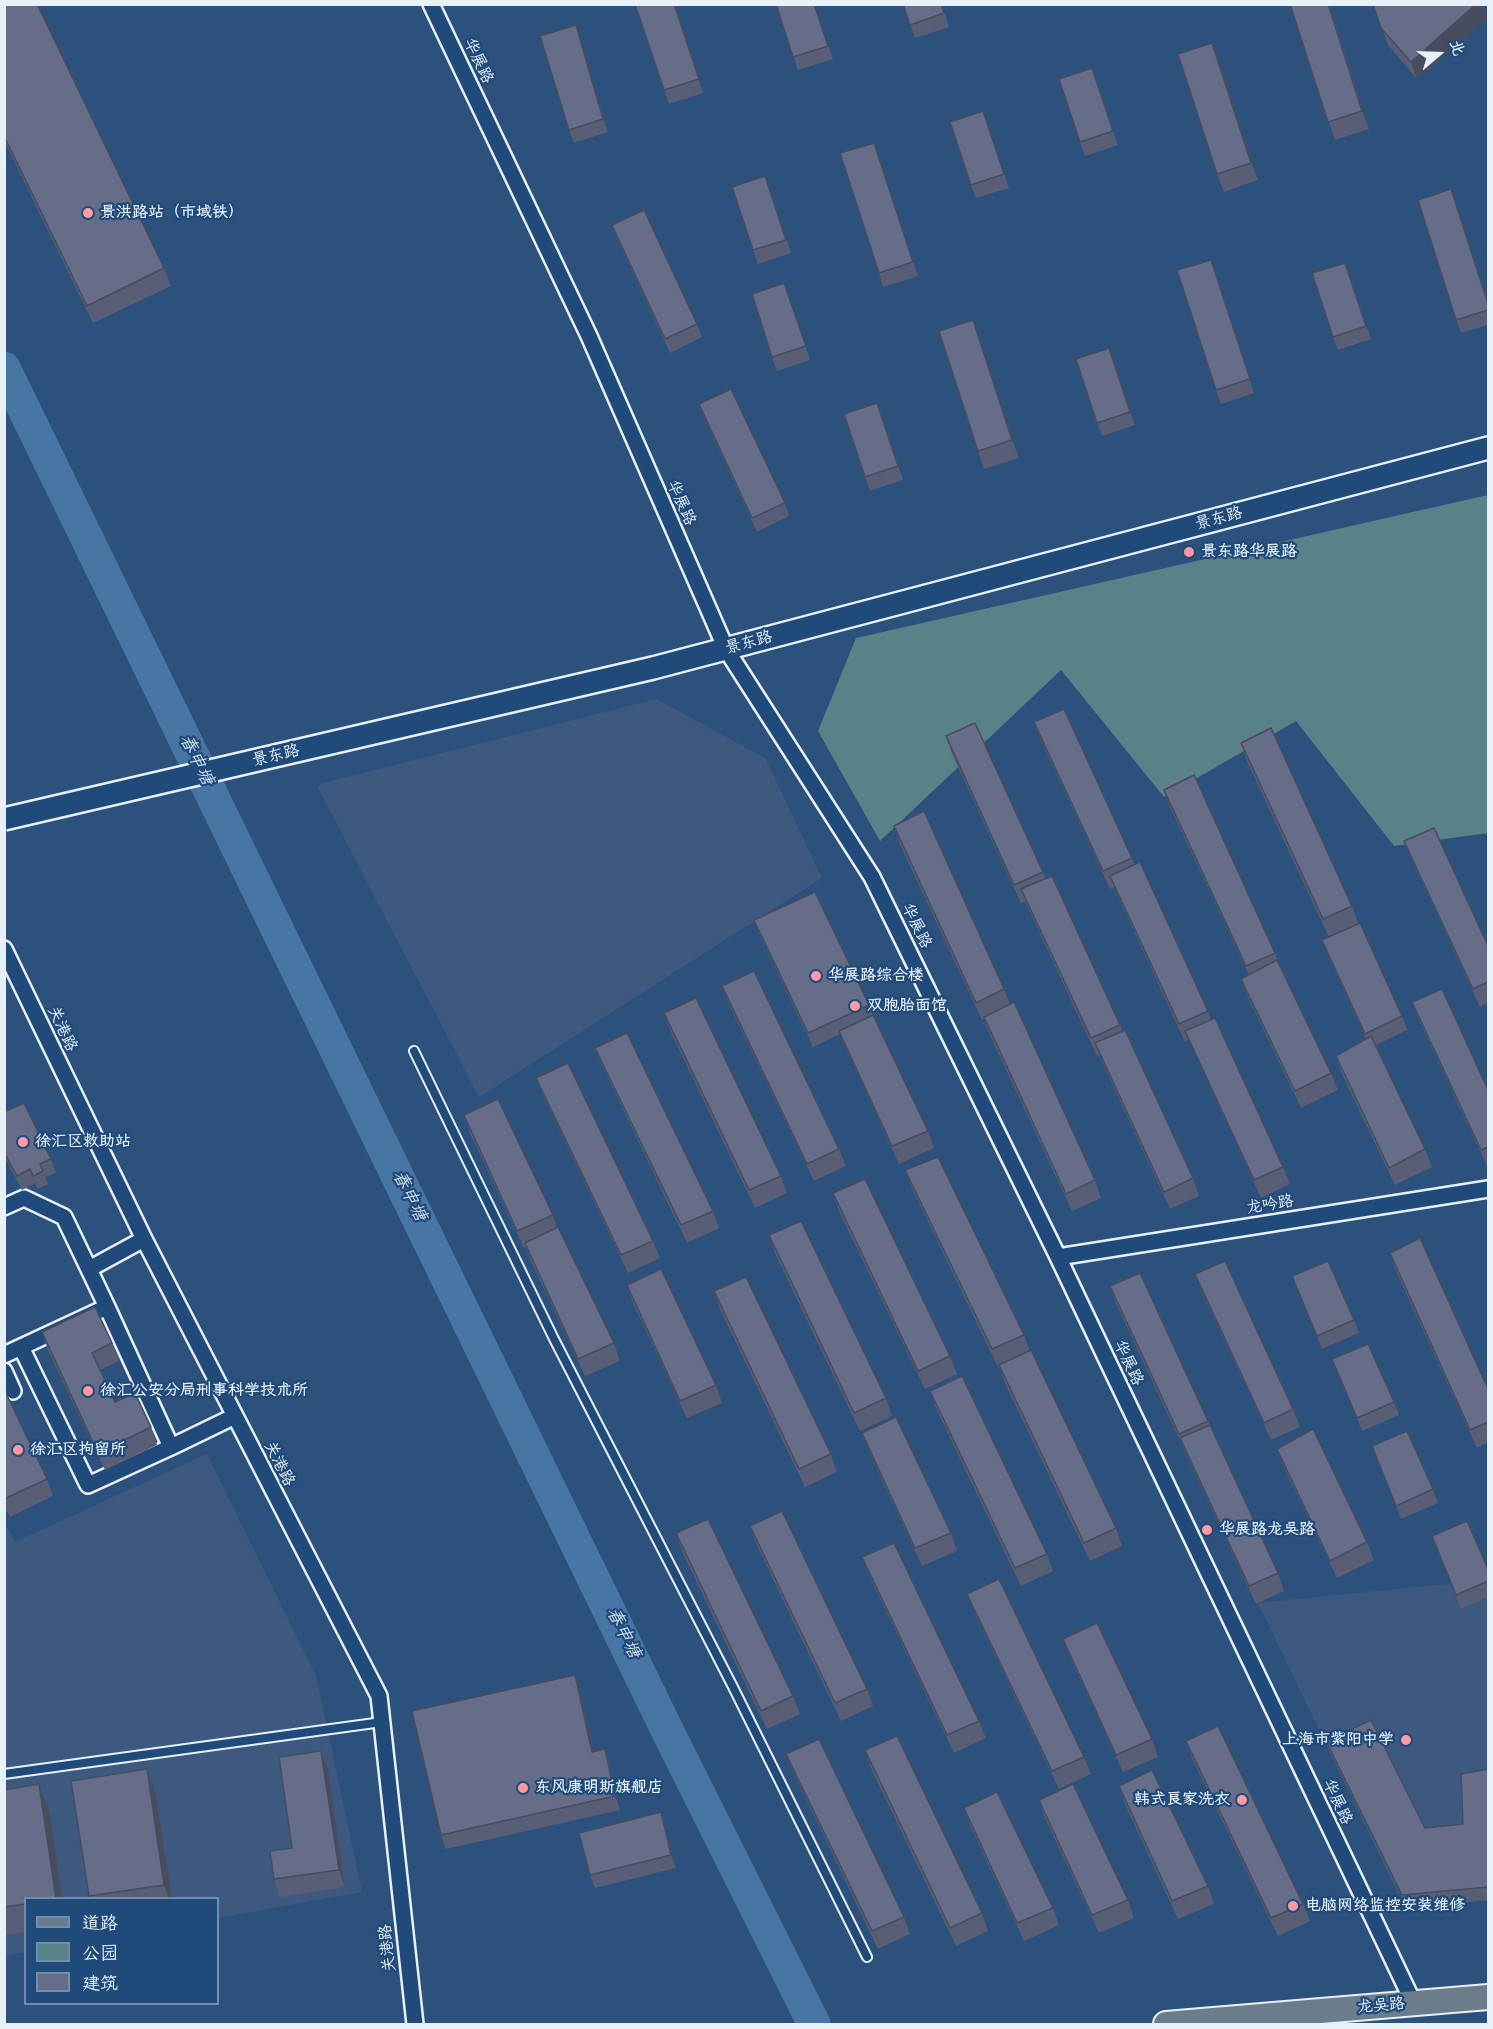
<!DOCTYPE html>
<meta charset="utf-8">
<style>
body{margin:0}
#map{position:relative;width:1493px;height:2029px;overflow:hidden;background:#2d517d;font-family:"Balsamiq Sans","LXGW WenKai TC",sans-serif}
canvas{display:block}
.frame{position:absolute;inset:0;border:6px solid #e8f1f8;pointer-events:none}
.legend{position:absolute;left:24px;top:1897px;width:195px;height:108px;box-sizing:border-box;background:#1f4a7a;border:2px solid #6f8dac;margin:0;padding:8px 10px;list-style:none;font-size:18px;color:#e8f1f8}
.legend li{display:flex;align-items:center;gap:12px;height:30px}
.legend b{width:30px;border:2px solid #6f8dac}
.north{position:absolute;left:1409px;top:24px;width:60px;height:60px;-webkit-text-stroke:4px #1f4a7a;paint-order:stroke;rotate:71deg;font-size:16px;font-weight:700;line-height:24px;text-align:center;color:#e8f1f8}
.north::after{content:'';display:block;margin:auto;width:21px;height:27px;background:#e8f1f8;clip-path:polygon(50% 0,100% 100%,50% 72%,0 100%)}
</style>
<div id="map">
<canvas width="1493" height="2029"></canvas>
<div class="frame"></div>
<ul class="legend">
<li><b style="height:8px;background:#6b7d8b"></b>道路</li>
<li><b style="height:16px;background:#588188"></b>公园</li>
<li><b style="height:16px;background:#656d88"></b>建筑</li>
</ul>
<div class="north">北</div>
</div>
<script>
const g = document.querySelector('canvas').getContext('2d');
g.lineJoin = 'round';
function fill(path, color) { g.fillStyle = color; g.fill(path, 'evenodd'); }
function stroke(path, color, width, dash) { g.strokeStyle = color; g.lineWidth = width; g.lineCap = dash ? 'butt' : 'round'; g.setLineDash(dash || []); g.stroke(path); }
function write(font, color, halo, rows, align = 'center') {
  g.font = font + ' "Balsamiq Sans","LXGW WenKai TC",sans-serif'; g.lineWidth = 4.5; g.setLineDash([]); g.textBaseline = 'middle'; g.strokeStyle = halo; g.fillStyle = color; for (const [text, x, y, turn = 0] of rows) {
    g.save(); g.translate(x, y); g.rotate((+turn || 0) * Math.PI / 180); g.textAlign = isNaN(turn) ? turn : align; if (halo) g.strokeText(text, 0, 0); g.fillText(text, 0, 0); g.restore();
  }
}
const built = new Path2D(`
 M656,699L765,758L822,878L479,1097L317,786L323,783Z
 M207,1454L316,1676L362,1892L218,1918V1898H26L25,1952L5,1956L4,1521L15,1542Z
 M1488,1580V1884L1398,1893L1258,1603Z`);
const green = new Path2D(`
 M1488,495V833L1394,846L1296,721L1164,797L1061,670L880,841L818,731L856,638Z`);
const river = new Path2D(`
 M4,368L669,1734L814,2024`);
const lane = new Path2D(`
 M414,1051L554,1339L733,1687L867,1957
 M4,1774L382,1722`);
const street = new Path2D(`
 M431,4L589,336L726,649L872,877L1058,1257L1414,2004
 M4,949L144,1239L379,1696L415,2024
 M4,1207L24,1198L64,1217L107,1307L4,1355
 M1058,1257L1488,1189
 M89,1269L144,1239
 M107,1307L171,1447L235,1416
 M21,1347L88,1485L171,1447
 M4,1371L13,1391`);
const secondary = new Path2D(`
 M653,668L1488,448`);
const primary = new Path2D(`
 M1166,2024L1488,1997`);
const secondaryBridge = new Path2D(`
 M4,819L653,668`);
const wall = new Path2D(`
 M4,4L164,268L171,286L93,323L4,140Z
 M635,4H675L703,93L669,104Z
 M776,4H814L833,59L798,70Z
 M903,4H942L949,27L915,38Z
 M1290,4H1329L1369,129L1335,140Z
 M1373,4H1482L1487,18L1417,79L1388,45Z
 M580,38L608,132L574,143L569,130Z
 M1219,61L1258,180L1224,192L1217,174Z
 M1097,81L1118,145L1085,156L1080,142Z
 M988,124L1009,188L976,198L971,185Z
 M874,143L918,276L883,287L879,273Z
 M765,176L791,253L758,264L753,250Z
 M1451,189L1488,302V325L1461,333L1456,320Z
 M612,225L697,324L702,337L670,353L617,238Z
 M1211,260L1254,393L1221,404L1216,390Z
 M1345,263L1371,339L1338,350L1333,337Z
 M784,283L810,360L777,371L772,357Z
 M973,320L1019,458L984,469L978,451Z
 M1114,362L1135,425L1102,436L1097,423Z
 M699,404L785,503L789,516L757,532L704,417Z
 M882,417L903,480L870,491L865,477Z
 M1034,722L1132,858L1135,865L1208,1011L1211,1020L1283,1167L1290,1184L1261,1198L1189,1040L1185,1042L1114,887L1110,889L1041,740Z
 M946,736L1043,872L1046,879L1120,1025L1193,1178L1199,1196L1170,1209L1099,1055L1097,1056L1025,901L1021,903L952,754Z
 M1241,743L1352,906L1358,923L1402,1016L1407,1030L1376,1045L1425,1149L1432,1167L1395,1185L1342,1074L1336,1056L1366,1039L1327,953L1322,940L1329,937L1247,761Z
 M1164,790L1275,953L1278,961L1331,1073L1338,1090L1301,1108L1248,997L1241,979L1249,975L1170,807Z
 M894,826L1004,989L1010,1004L1095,1180L1101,1198L1072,1211L990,1035L984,1019L982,1020L900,844Z
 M1404,841L1488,946V1003L1480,1007L1411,858Z
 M754,920L869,1005L872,1015L928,1131L934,1148L899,1164L846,1048L840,1034L813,1047L759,933Z
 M722,986L839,1149L846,1166L814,1181L729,1004Z
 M1412,1002L1488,1090V1168L1419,1020Z
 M664,1013L781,1176L787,1193L755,1208L670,1030Z
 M595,1048L713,1211L719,1228L687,1243L602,1065Z
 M536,1078L653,1241L660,1258L628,1273L543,1095Z
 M4,1112L51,1159L56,1173L45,1177L48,1184L38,1189L35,1183L22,1190L4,1155Z
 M464,1115L553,1215L557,1228L614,1343L620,1361L585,1376L531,1261L526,1247L524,1248L470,1133Z
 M905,1170L1024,1335L1030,1351L1116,1528L1122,1546L1090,1561L1005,1383L999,1366L998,1367L912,1188Z
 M833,1193L950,1356L957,1374L925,1389L839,1211Z
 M769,1235L886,1398L892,1416L860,1431L775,1253Z
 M1390,1253L1488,1389V1442L1477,1448L1396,1271Z
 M1195,1274L1293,1409L1300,1427L1271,1440L1202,1292Z
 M1292,1276L1354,1320L1359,1333L1322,1349Z
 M627,1285L716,1385L722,1403L687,1418L633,1303Z
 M1110,1286L1208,1421L1278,1573L1284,1591L1256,1604L1116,1303Z
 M714,1291L831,1454L837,1472L805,1487L720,1309Z
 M42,1332L112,1343L119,1361L100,1370L115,1402L151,1427L157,1445L105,1470L48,1350Z
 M1332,1359L1394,1402L1399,1415L1362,1431Z
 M4,1389L47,1479L53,1496L10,1517L4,1506Z
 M930,1391L1047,1554L1053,1571L1021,1586L936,1408Z
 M862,1433L951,1533L957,1551L922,1566L869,1451Z
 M1372,1446L1433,1489L1438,1503L1401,1519Z
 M1277,1449L1367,1542L1374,1560L1337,1578L1284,1467Z
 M750,1526L867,1689L873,1706L841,1721L756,1543Z
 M676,1533L793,1696L800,1714L767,1729L682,1551Z
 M1432,1536L1488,1569V1597L1461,1609Z
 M862,1557L979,1721L986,1738L954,1753L869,1575Z
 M967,1594L1084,1757L1091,1774L1059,1789L974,1611Z
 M1063,1639L1152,1739L1158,1757L1123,1772L1070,1657Z
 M575,1675L579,1688L594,1752L605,1749L609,1763L620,1810L446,1849L441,1835Z
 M1186,1741L1303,1904L1310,1921L1278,1936L1192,1758Z
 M1326,1741L1425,1828L1463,1824L1488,1769V1900L1407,1908L1331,1754Z
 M865,1750L982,1913L988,1931L956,1946L871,1768Z
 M786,1754L904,1917L910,1934L878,1949L793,1771Z
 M328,1769L345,1887L280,1897L274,1879L292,1848Z
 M1119,1786L1208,1886L1214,1904L1178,1919L1125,1804Z
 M4,1790L49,1810L26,1899V1932L4,1935Z
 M156,1795L172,1899H90L89,1896Z
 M1039,1800L1128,1900L1134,1918L1099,1933L1045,1818Z
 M964,1808L1053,1908L1059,1925L1024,1941L970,1825Z
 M661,1812L665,1826L676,1868L595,1888L590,1875Z`);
const shadedWall = new Path2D(`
 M1328,4L1330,9L1369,129L1362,111Z
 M1476,4H1482L1487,18L1417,79L1411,62Z
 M576,25L580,38L608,132L603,119Z
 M1212,43L1219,61L1258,180L1251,163Z
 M973,320L980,338L1019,458L1012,440Z
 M575,1675L579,1688L597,1766L592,1752Z
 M605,1749L609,1763L620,1810L615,1796Z
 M321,1751L328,1769L345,1887L339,1870Z
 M147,1769L156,1795L172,1899H169L164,1885Z
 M39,1784L49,1810L62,1899H56Z
 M661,1812L665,1826L676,1868L671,1855Z`);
const building = new Path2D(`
 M4,4H37L164,268L87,306L4,136Z
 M635,4H674L699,79L664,90Z
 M776,4H814L828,46L793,57Z
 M903,4H941L944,13L910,25Z
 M1290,4H1328L1362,111L1328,122Z
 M1373,4H1476L1411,62L1381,28Z
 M576,25L603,119L569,130L540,36Z
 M1212,43L1251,163L1217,174L1178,54Z
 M1092,68L1113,131L1080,142L1059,79Z
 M983,111L1004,174L971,185L950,122Z
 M874,143L913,262L879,273L840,153Z
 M765,176L786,240L753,250L732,187Z
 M1451,189L1488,304V310L1456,320L1418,200Z
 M644,210L697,324L665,339L612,225Z
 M1211,260L1250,379L1216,390L1177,270Z
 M1345,263L1366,326L1333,337L1312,273Z
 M784,283L806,346L772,357L752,294Z
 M973,320L1012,440L978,451L939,331Z
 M1109,348L1130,412L1097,423L1076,359Z
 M731,389L785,503L752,518L699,404Z
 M877,403L898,466L865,477L844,414Z
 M1064,709L1132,858L1103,871L1034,722Z
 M975,723L1043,872L1014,885L946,736Z
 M1271,728L1352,906L1323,919L1241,743Z
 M1194,775L1275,953L1246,966L1164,790Z
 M924,811L1004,989L976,1003L894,826Z
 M1434,828L1488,946V982L1473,989L1404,841Z
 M1140,862L1208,1011L1179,1024L1110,876Z
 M1052,876L1120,1025L1091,1038L1021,889Z
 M815,892L869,1005L808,1033L754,920Z
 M1360,923L1402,1016L1365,1034L1322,940Z
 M1277,960L1331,1073L1295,1091L1241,979Z
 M754,971L839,1149L807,1164L722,986Z
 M1442,989L1488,1090V1147L1481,1150L1412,1002Z
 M696,998L781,1176L749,1190L664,1013Z
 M1014,1002L1095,1180L1066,1194L984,1017Z
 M873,1015L928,1131L892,1146L839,1031Z
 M1215,1018L1283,1167L1254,1180L1185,1031Z
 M1125,1030L1193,1178L1164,1192L1095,1043Z
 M627,1033L713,1211L681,1225L595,1048Z
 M1371,1036L1425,1149L1389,1168L1336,1056Z
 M568,1063L653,1241L621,1255L536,1078Z
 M498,1099L553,1215L517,1231L464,1115Z
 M24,1103L51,1159L40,1164L43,1171L33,1176L30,1169L17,1176L4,1152V1112Z
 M938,1157L1024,1335L992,1349L905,1170Z
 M865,1179L950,1356L918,1371L833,1193Z
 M801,1221L886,1398L854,1413L769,1235Z
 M558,1227L614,1343L578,1359L525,1243Z
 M1420,1238L1488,1389V1422L1470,1430L1390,1253Z
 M1225,1261L1293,1409L1264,1423L1195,1274Z
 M1328,1261L1354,1320L1317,1336L1292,1276Z
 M661,1269L716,1385L680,1401L627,1285Z
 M1140,1273L1208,1421L1179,1434L1110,1286Z
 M746,1277L831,1454L799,1469L714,1291Z
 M95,1307L112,1343L92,1353L115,1402L135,1393L151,1427L98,1453L42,1332Z
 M1368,1344L1394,1402L1357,1418L1332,1359Z
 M1031,1350L1116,1528L1084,1543L999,1365Z
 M962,1376L1047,1554L1015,1568L930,1391Z
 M4,1389L47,1479L4,1499Z
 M896,1417L951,1533L915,1548L862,1433Z
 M1210,1425L1278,1573L1249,1586L1180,1438Z
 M1313,1429L1367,1542L1330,1561L1277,1449Z
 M1407,1431L1433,1489L1396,1506L1372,1446Z
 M782,1511L867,1689L835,1703L750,1526Z
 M708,1519L793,1696L761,1711L676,1533Z
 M1467,1521L1488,1569V1581L1456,1595L1432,1536Z
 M894,1543L979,1721L947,1735L862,1557Z
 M999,1579L1084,1757L1052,1771L967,1594Z
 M1097,1623L1152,1739L1116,1755L1063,1639Z
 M575,1675L592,1752L605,1749L615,1796L441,1835L412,1711Z
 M1371,1720L1425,1828L1463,1824L1461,1774L1488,1769V1887L1402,1895L1326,1741Z
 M1218,1726L1303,1904L1271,1918L1186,1741Z
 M897,1736L982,1913L950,1928L865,1750Z
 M819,1739L904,1917L872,1931L786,1754Z
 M321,1751L339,1870L274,1879L270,1851L292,1848L279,1757Z
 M147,1769L164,1885L89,1896L71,1781Z
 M1152,1770L1208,1886L1172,1901L1119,1786Z
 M39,1784L56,1899H26V1904L4,1907V1790Z
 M1073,1784L1128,1900L1092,1915L1039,1800Z
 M997,1792L1053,1908L1017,1923L964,1808Z
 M661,1812L671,1855L590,1875L579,1833Z`);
const markers = [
 [88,213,6,"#ff9aa2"],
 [1189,552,6,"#ff9aa2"],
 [816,976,6,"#ff9aa2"],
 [855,1006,6,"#ff9aa2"],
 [23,1142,6,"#ff9aa2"],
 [88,1391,6,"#ff9aa2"],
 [18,1450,6,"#ff9aa2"],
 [1207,1530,6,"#ff9aa2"],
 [1406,1740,6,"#ff9aa2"],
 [523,1788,6,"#ff9aa2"],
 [1242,1800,6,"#ff9aa2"],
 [1293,1906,6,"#ff9aa2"]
];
const streetNames = [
 ["华展路",478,61,65],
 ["华展路",681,503,66],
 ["景东路",1219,519,-15],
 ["景东路",749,643,-15],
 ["景东路",276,756,-13],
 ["华展路",916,926,64],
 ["关港路",62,1029,65],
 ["龙吟路",1270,1205,-9],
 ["华展路",1128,1363,65],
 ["关港路",279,1464,63],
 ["华展路",1337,1802,65],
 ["关港路",388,1948,-96],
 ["龙吴路",1381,2006,-5]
];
const poiNames = [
 ["景洪路站（市域铁）",100,213],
 ["景东路华展路",1201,552],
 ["华展路综合楼",828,976],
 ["双胞胎面馆",867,1006],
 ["徐汇区救助站",35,1142],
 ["徐汇公安分局刑事科学技术所",100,1391],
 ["徐汇区拘留所",30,1450],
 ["华展路龙吴路",1219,1530],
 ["上海市紫阳中学",1394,1740,"right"],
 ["东风康明斯旗舰店",535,1788],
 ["韩式良家洗衣",1230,1800,"right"],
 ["电脑网络监控安装维修",1305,1906]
];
const waterNames = [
 ["春申塘",196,760,64],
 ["春申塘",409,1196,64],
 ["春申塘",623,1633,64]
];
fill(built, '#3e5980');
fill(green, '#588188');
stroke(river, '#4876a4', 33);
stroke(lane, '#e8f1f8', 12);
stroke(street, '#e8f1f8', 20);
stroke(secondary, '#e8f1f8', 26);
stroke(primary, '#e8f1f8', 28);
stroke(lane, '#1f4a7a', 8);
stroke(street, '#1f4a7a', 15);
stroke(secondary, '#1f4a7a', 21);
stroke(primary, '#6b7d8b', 24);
stroke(secondaryBridge, '#e8f1f8', 26, []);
stroke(secondaryBridge, '#1f4a7a', 21);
fill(wall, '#575e75');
fill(shadedWall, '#474c5f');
fill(building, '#656d88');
stroke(building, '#474c5f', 1.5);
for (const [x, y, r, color] of markers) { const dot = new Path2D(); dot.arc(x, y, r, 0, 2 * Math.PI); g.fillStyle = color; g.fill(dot); stroke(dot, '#1f4a7a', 2); }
write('16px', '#e8f1f8', '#1f4a7a', streetNames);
write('bold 16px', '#e8f1f8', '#1f4a7a', poiNames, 'left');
write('italic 18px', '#d0dfeb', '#1f4a7a', waterNames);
</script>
